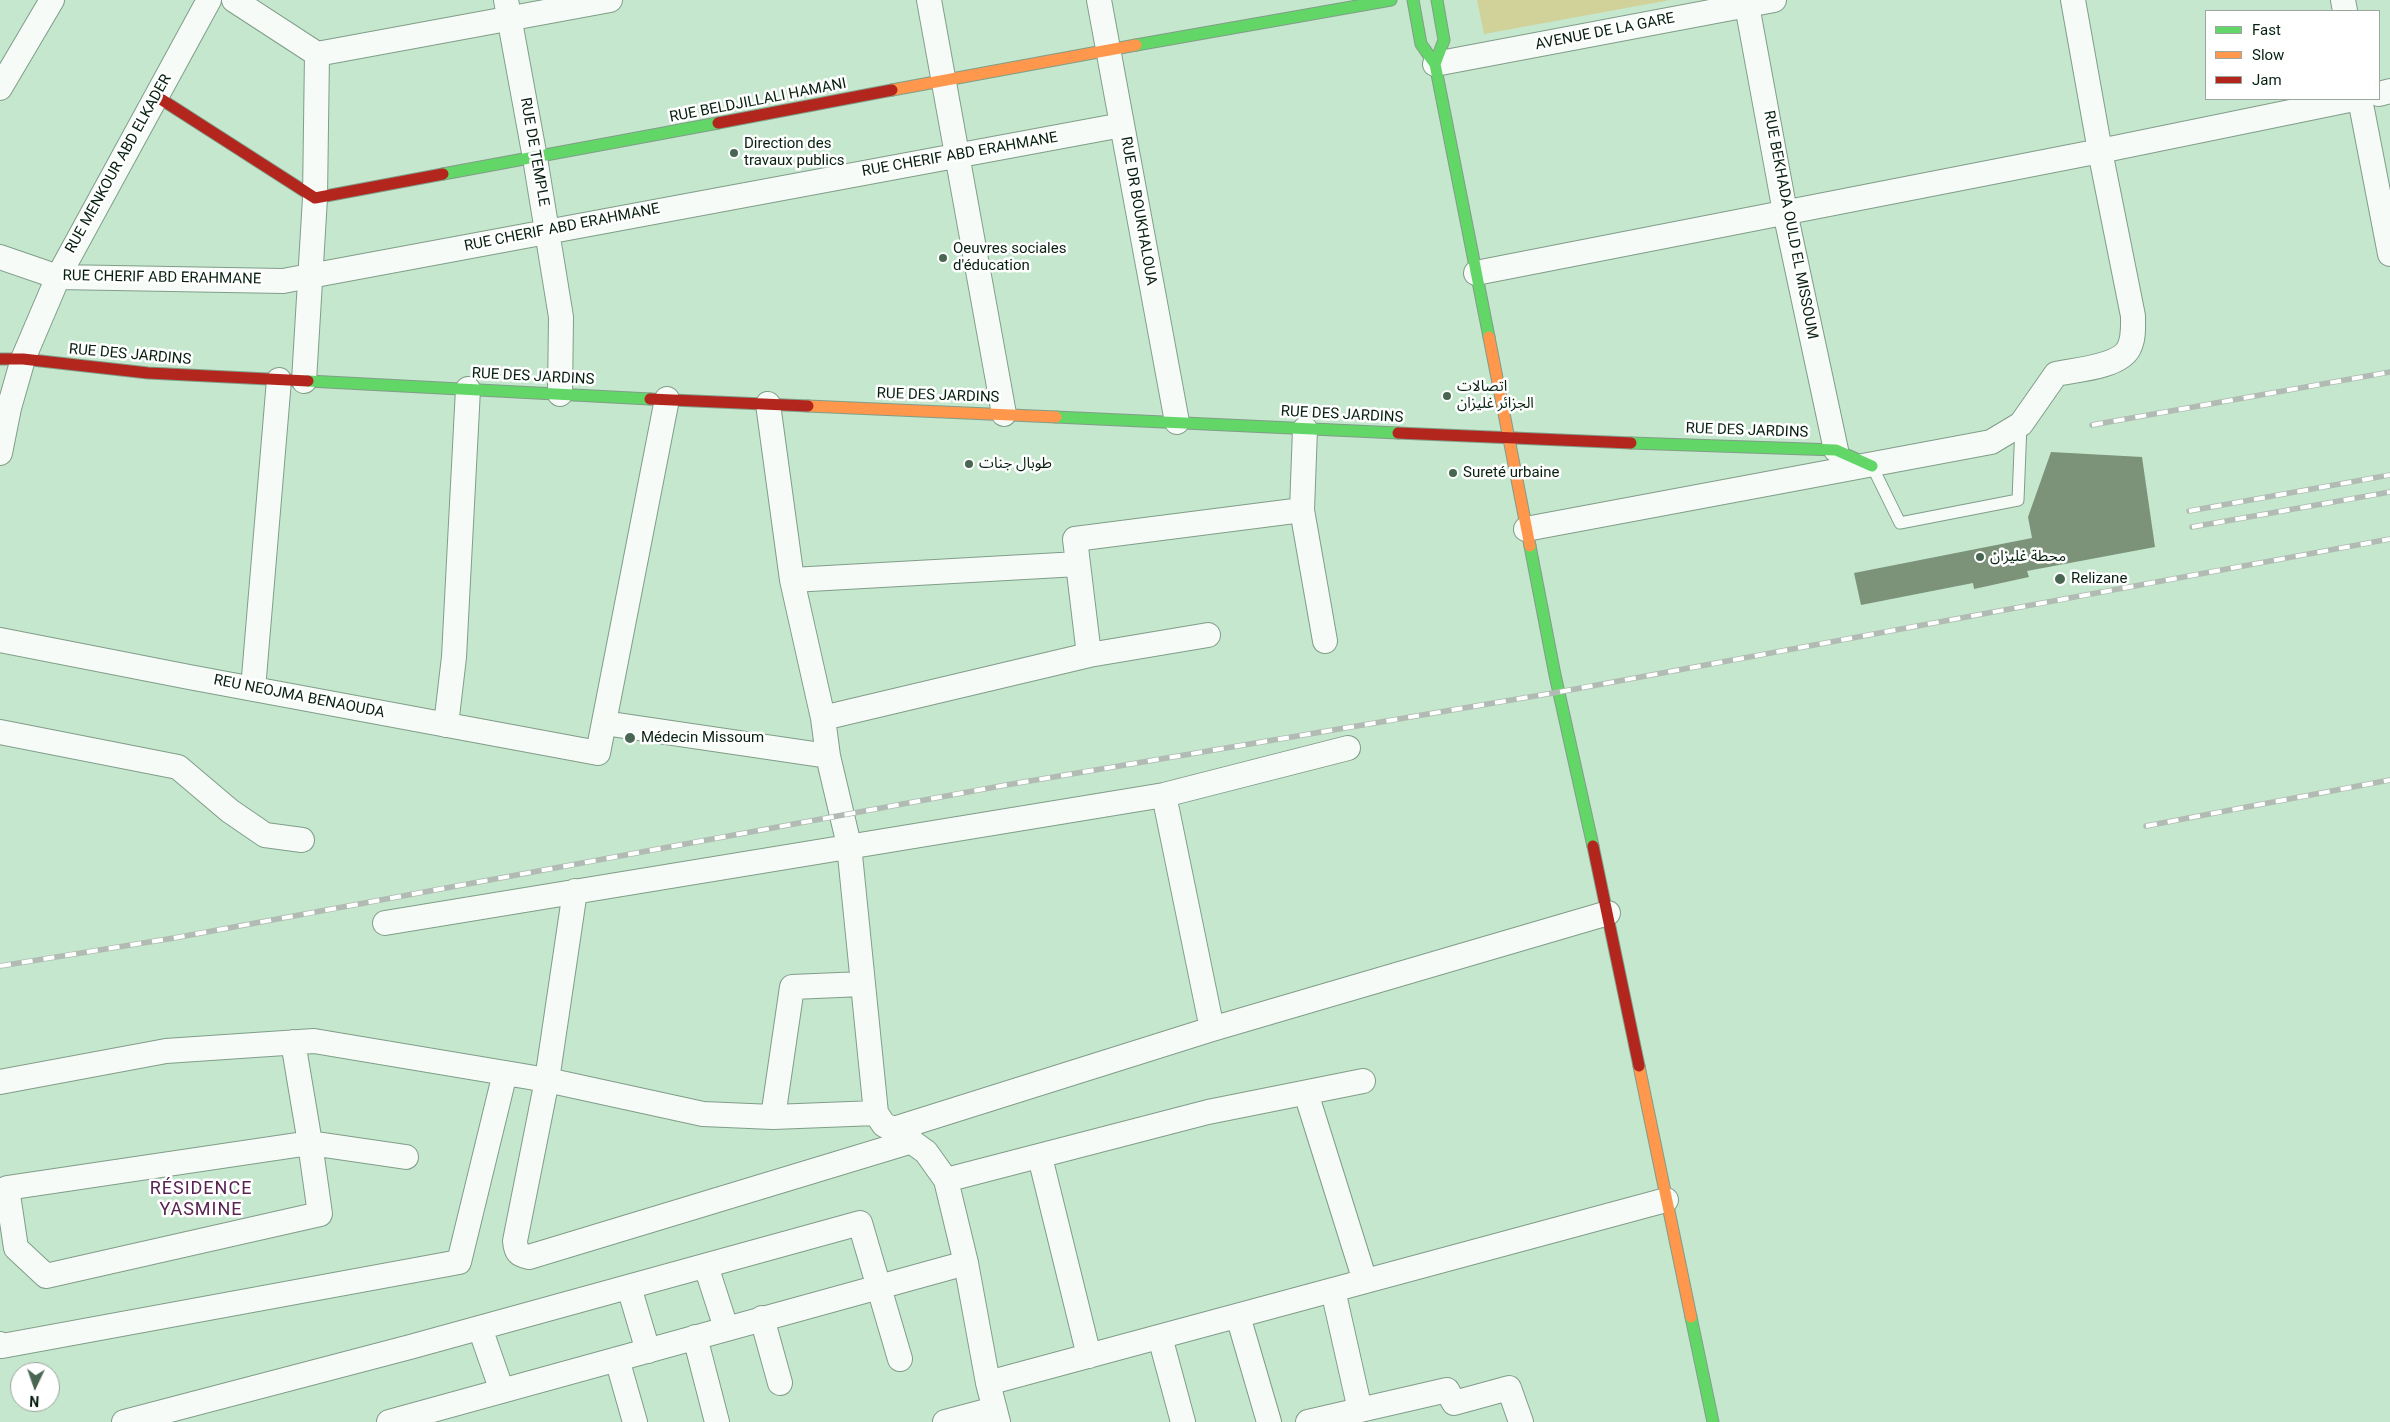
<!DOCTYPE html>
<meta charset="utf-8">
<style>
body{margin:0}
#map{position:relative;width:2390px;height:1422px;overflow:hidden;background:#c4e7cd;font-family:Roboto,sans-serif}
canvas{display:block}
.legend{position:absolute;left:2205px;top:10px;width:175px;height:90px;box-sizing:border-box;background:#fff;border:1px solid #9ca69f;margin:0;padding:6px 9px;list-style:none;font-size:15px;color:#072010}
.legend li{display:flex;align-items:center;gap:10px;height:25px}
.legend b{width:25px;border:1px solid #9ca69f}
.north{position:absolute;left:10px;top:1362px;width:50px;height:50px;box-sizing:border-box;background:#fff;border:1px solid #9ca69f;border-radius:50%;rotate:183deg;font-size:14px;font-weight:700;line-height:20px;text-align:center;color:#072010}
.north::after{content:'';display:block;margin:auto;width:18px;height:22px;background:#496652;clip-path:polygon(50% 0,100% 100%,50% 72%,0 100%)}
</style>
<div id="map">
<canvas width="2390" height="1422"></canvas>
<ul class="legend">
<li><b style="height:6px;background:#63d668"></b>Fast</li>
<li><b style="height:6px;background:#ff974d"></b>Slow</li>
<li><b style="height:6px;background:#b3261e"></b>Jam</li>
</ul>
<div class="north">N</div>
</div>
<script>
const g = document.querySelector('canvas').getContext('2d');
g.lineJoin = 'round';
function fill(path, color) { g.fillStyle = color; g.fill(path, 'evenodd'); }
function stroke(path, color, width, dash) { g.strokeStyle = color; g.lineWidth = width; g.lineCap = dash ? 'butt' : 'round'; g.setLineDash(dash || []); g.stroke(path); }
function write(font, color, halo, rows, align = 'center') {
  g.font = font + ' Roboto,"Noto Sans Arabic",sans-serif'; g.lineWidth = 5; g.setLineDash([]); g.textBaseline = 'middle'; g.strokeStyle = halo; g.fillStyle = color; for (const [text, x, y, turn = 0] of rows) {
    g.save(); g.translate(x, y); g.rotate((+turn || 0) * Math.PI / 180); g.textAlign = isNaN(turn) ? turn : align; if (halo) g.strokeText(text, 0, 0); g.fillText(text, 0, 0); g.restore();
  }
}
const green = new Path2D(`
 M1477,0H1670L1484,34Z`);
const building = new Path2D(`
 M2051,452L2142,457L2155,547L2027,571L2029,577L1974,589L1973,583L1861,605L1854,573L2032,538L2028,517Z`);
const lane = new Path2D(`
 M1872,466L1900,523L2018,500L2021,424`);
const street = new Path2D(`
 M234,0L317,54
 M506,0L535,158L561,317L560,394
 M929,0L1004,414
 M1099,0L1177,422
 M1746,0L1785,212L1836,450
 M2343,0L2345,11
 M317,54L610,0
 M1435,64L1774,0
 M0,88L52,0
 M2379,94L2390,91
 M2360,99L2390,254
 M0,257L58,277L283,281L1122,125
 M1476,273L2100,151L2354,99
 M304,381L315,198L317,54
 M768,404L792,580L823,718L828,756L849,845L876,1113L884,1125L894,1129L926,1152L946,1180L966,1263L988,1383L998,1422
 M1305,429L1302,510L1325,641
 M0,453L9,408L23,359L58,277L209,0
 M1526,529L1991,442L2021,424L2056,374C2075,370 2120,367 2129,348C2134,338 2133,327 2133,316L2100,151L2073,0
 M792,580L1078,564
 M0,640L189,677L598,753L667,399
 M1089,655L1208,635
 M253,689L279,380
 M823,718L1089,655L1075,539L1302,510
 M604,723L828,756
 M446,725L454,657L468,389
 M0,732L178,767L230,811L265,835L302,840
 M1164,795L1212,1029
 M575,891L547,1080L515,1241C516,1252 518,1255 529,1257L912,1141
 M385,923L1164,795L1348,748
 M293,1042L310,1143L7,1188L16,1248L46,1276L320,1214L310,1143L406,1157
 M0,1082L166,1051L314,1041L547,1080L703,1114L773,1117L876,1113
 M1306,1093L1365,1281
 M773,1117L792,987L863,984
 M894,1129L1212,1029L1608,913
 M1040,1157L1089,1356
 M946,1180L1208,1112L1363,1081
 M706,1266L726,1328
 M629,1287L648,1351
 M1333,1290L1360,1410
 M1238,1316L1269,1422
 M762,1318L780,1383
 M480,1328L502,1391
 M695,1337L717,1422
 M1160,1337L1183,1422
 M0,1344L2,1346L459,1262L505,1073
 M617,1359L635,1422
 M988,1383L1666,1200
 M124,1422L410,1347L860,1223L900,1359
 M389,1422L966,1263
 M945,1422L994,1409
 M1308,1422L1447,1390L1454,1403L1509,1388L1521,1422`);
const fast = new Path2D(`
 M1413,0L1421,44L1435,64L1489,337
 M1136,45L1391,0
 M1435,64L1444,40L1437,0
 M443,174L718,123
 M308,381L650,399
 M1056,417L1398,433
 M1631,443L1836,450L1872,466
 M1530,546L1555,675L1593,846
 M1691,1317L1713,1422`);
const slow = new Path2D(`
 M892,90L1136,45
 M1489,337L1530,546
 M808,406L1056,417
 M1639,1066L1691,1317`);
const jam = new Path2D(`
 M156,96L315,198L443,174
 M718,123L892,90
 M0,359H23L148,373L308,381
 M650,399L808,406
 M1398,433L1631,443
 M1593,846L1639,1066`);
const rail = new Path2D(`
 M2092,425L2390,372
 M2189,511L2390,475
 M2192,527L2390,492
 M2146,826L2390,780
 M0,966L174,938L1006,785L1559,692L2390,539`);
const markers = [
 [734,153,5,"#496652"],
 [943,258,5,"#496652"],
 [1447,396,5,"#496652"],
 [969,464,5,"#496652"],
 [1453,473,5,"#496652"],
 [1980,557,5,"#496652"],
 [2060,579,6,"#496652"],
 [630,738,6,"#496652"]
];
const streetNames = [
 ["AVENUE DE LA GARE",1605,32,-11],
 ["RUE BELDJILLALI HAMANI",758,101,-11],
 ["RUE DE TEMPLE",534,152,80],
 ["RUE CHERIF ABD ERAHMANE",960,155,-10],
 ["RUE MENKOUR ABD ELKADER",119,164,-61],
 ["RUE DR BOUKHALOUA",1138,211,80],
 ["RUE BEKHADA OULD EL MISSOUM",1790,225,79],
 ["RUE CHERIF ABD ERAHMANE",562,228,-11],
 ["RUE CHERIF ABD ERAHMANE",162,278,1],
 ["RUE DES JARDINS",130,355,5],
 ["RUE DES JARDINS",533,377,3],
 ["RUE DES JARDINS",938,396,2],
 ["RUE DES JARDINS",1342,415,3],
 ["RUE DES JARDINS",1747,431,2],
 ["REU NEOJMA BENAOUDA",299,697,11]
];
const poiNames = [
 ["Direction des",744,144],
 ["travaux publics",744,161],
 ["Oeuvres sociales",953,249],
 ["d'éducation",953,266],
 ["اتصالات",1457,387],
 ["الجزائر غليزان",1457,404],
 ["طوبال جنات",979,464],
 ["Sureté urbaine",1463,473],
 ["محطة غليزان",1990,557],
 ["Relizane",2071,579],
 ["Médecin Missoum",641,738]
];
const quarterNames = [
 ["RÉSIDENCE",201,1189],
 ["YASMINE",201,1210]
];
fill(green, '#d0d299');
fill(building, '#7c937a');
stroke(lane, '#819d89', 13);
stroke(street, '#819d89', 26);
stroke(fast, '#819d89', 13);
stroke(slow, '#819d89', 13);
stroke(jam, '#819d89', 13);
stroke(lane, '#f6fbf8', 11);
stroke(street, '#f6fbf8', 24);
stroke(fast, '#63d668', 11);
stroke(slow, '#ff974d', 11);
stroke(jam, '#b3261e', 11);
stroke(rail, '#b1bbb4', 5.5);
stroke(rail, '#fff', 4, [11]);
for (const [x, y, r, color] of markers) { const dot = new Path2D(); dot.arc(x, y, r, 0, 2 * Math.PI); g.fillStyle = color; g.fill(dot); stroke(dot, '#fff', 2); }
write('15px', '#072010', '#fff', streetNames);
write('15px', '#072010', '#fff', poiNames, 'left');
g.letterSpacing = '1px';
write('18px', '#582452', '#fff', quarterNames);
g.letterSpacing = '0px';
</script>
